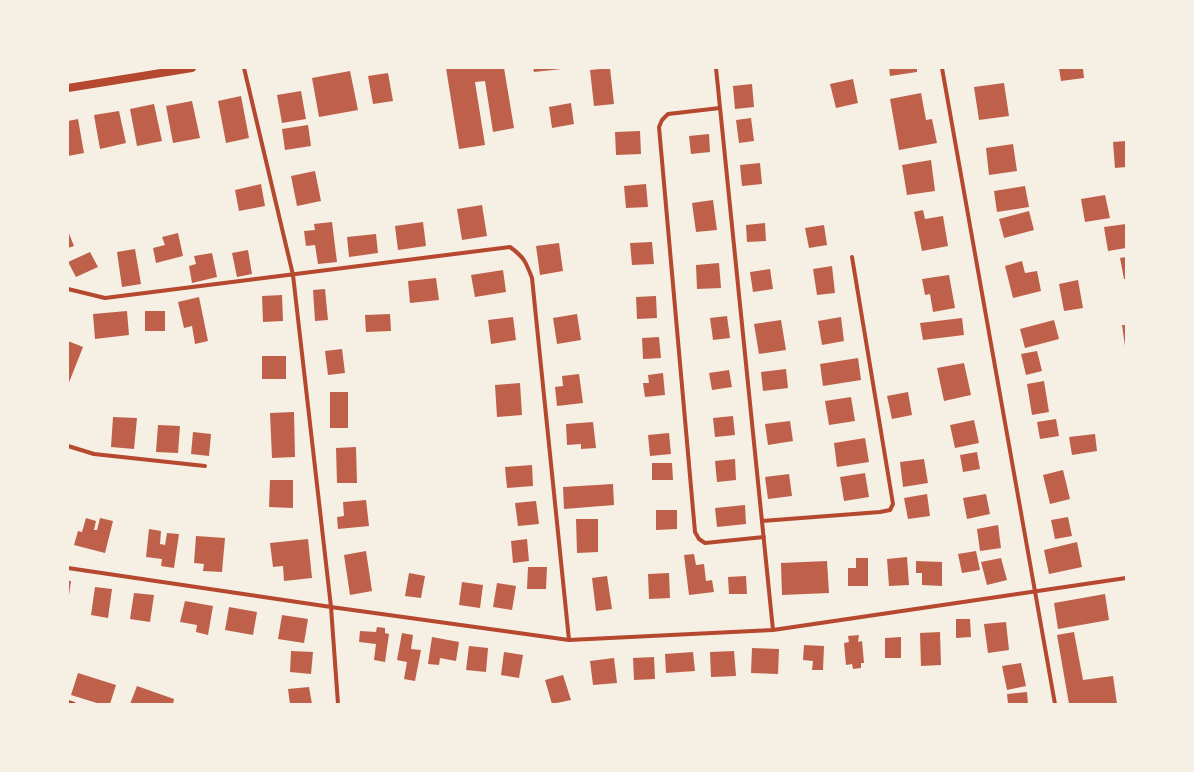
<!DOCTYPE html>
<style>
body{margin:0}
#map{position:relative;width:1194px;height:772px;overflow:hidden;background:#f6efe4;font-family:Commissioner,sans-serif}
canvas{display:block}
.frame{position:absolute;inset:0;border:69px solid #f6efe4;pointer-events:none}
</style>
<div id="map">
<canvas width="1194" height="772"></canvas>
<div class="frame"></div>
</div>
<script>
const g = document.querySelector('canvas').getContext('2d');
g.lineJoin = 'round';
function fill(path, color) { g.fillStyle = color; g.fill(path, 'evenodd'); }
function stroke(path, color, width, dash) { g.strokeStyle = color; g.lineWidth = width; g.lineCap = dash ? 'butt' : 'round'; g.setLineDash(dash || []); g.stroke(path); }
const building = new Path2D(`
 M446,68H504L514,128L493,132L485,81L475,82L485,145L459,149Z
 M533,68H562V69L534,72Z
 M610,68L614,104L594,106L590,70Z
 M889,68H917V72L890,76Z
 M1059,68H1083L1084,78L1061,81Z
 M350,71L358,110L319,117L312,78Z
 M388,73L393,101L373,104L368,76Z
 M853,79L858,103L836,108L830,84Z
 M1004,83L1009,116L979,120L974,87Z
 M752,84L754,107L735,109L733,86Z
 M301,91L306,119L282,123L277,95Z
 M921,93L926,120L932,119L937,143L899,150L890,99Z
 M241,96L249,138L226,143L218,101Z
 M192,101L200,138L173,143L166,106Z
 M571,103L574,124L552,128L549,107Z
 M154,104L162,141L137,146L130,109Z
 M119,111L126,143L100,149L94,115Z
 M751,118L754,141L739,143L736,120Z
 M78,119L84,153L68,156V121Z
 M308,125L311,146L285,150L282,129Z
 M640,131L641,154L616,155L615,132Z
 M709,134L710,152L691,154L689,136Z
 M1126,141V167L1115,168L1113,142Z
 M1013,144L1017,171L989,175L986,148Z
 M931,160L935,191L907,195L902,165Z
 M760,163L762,184L742,186L740,165Z
 M315,171L321,201L297,206L291,176Z
 M261,184L265,206L239,211L235,190Z
 M646,184L648,207L626,208L624,186Z
 M1025,186L1029,207L997,212L994,191Z
 M1105,195L1110,218L1085,222L1081,199Z
 M713,200L717,230L696,232L692,203Z
 M482,205L487,236L462,240L457,209Z
 M923,210L925,219L943,216L948,246L922,251L914,212Z
 M1029,211L1034,230L1004,238L999,219Z
 M332,222L337,262L318,264L315,245L306,246L304,231L315,230L314,224Z
 M423,222L426,246L398,250L395,226Z
 M765,223L766,241L747,242L746,225Z
 M1126,224V248L1108,251L1104,227Z
 M824,225L827,245L809,248L805,228Z
 M68,231L74,246L68,248Z
 M178,233L183,256L156,263L153,248L165,245L162,237Z
 M376,234L378,253L349,257L347,237Z
 M652,242L654,264L632,265L630,243Z
 M559,243L563,271L540,275L536,246Z
 M135,249L141,284L122,287L117,252Z
 M248,250L252,274L237,277L232,253Z
 M90,252L98,267L76,277L68,262Z
 M212,253L217,277L192,283L189,266L196,264L194,256Z
 M1126,257V279H1124L1120,258Z
 M1022,261L1025,273L1037,271L1041,291L1013,298L1005,266Z
 M719,263L721,288L697,289L696,265Z
 M832,266L835,293L817,295L813,269Z
 M770,269L773,289L753,292L750,272Z
 M503,270L506,292L475,297L471,275Z
 M949,275L955,308L933,312L930,294L925,295L922,279Z
 M436,278L439,300L410,303L408,281Z
 M1078,280L1083,308L1064,311L1059,284Z
 M325,289L328,320L315,321L313,290Z
 M282,295L283,321L263,322L262,296Z
 M656,296L657,318L637,319L636,297Z
 M199,297L208,341L195,344L192,326L184,328L178,302Z
 M127,311L129,335L95,339L93,314Z
 M145,311H165V331H145Z
 M390,314L391,331L366,332L365,315Z
 M577,314L581,340L557,344L553,318Z
 M727,316L730,338L713,340L710,318Z
 M513,317L516,340L491,344L488,320Z
 M841,317L844,341L822,345L818,321Z
 M962,318L964,335L923,340L920,323Z
 M781,320L786,350L759,354L754,324Z
 M1054,320L1059,339L1025,348L1020,329Z
 M1122,325H1126V346H1125Z
 M659,337L661,358L643,359L642,338Z
 M68,341L83,347L68,385Z
 M342,349L345,373L328,375L325,351Z
 M1037,351L1042,371L1026,375L1021,354Z
 M262,356H286V379H262Z
 M858,358L861,380L823,386L820,364Z
 M964,363L971,395L944,401L937,368Z
 M786,369L788,388L763,391L761,372Z
 M729,370L732,387L712,390L709,373Z
 M663,373L665,395L645,397L643,383H649L648,375Z
 M579,374L583,403L557,406L555,387L563,386L562,376Z
 M1044,381L1049,412L1032,415L1027,384Z
 M520,383L522,415L497,417L495,385Z
 M330,392H348V428H330Z
 M908,392L912,415L892,419L887,396Z
 M851,397L855,421L829,425L825,401Z
 M294,412L295,457L272,458L270,413Z
 M733,416L735,435L715,437L713,418Z
 M113,417L137,418L134,449L111,447Z
 M1056,419L1059,436L1040,439L1037,422Z
 M974,420L979,443L955,448L950,425Z
 M790,421L793,441L768,445L765,424Z
 M593,422L596,448L581,449V444L567,445L566,424Z
 M158,425L180,426L178,453L156,452Z
 M193,432L211,434L209,456L191,454Z
 M669,433L671,454L650,456L648,435Z
 M1095,434L1097,451L1072,455L1069,437Z
 M865,438L869,462L837,467L834,443Z
 M356,447L357,483H337L336,448Z
 M977,452L980,469L963,472L960,455Z
 M735,459L736,480L717,482L715,461Z
 M924,459L928,483L903,487L900,462Z
 M652,463H672L673,480H652Z
 M532,465L533,486L507,488L505,467Z
 M1063,470L1070,499L1050,504L1043,475Z
 M865,473L869,497L844,501L840,477Z
 M789,474L792,496L768,499L765,477Z
 M270,480H293V508L269,507Z
 M613,484L614,505L564,509L563,487Z
 M927,494L930,516L908,519L904,498Z
 M986,494L990,514L967,519L963,498Z
 M366,500L369,526L338,529L337,517L344,516L343,502Z
 M536,501L539,524L518,526L515,503Z
 M745,505L746,524L717,527L715,508Z
 M656,510H677V529L656,530Z
 M1068,517L1072,536L1055,539L1051,520Z
 M86,518L96,521L94,530H97L100,518L113,521L105,553L74,545L78,531L82,532Z
 M576,519H598V552L577,553Z
 M998,525L1001,548L980,551L977,529Z
 M149,529L161,531L160,544L165,545L167,533L179,534L174,568L161,566L162,559L146,557Z
 M196,536L225,538L222,572L203,571L204,564L194,563Z
 M308,539L312,578L284,581L283,566L273,567L270,543Z
 M527,539L529,561L513,563L511,541Z
 M1077,542L1082,567L1049,574L1044,550Z
 M366,551L372,591L350,595L344,555Z
 M976,551L980,570L962,573L958,554Z
 M694,554L696,565L704,564L706,581L712,580L714,592L689,595L684,555Z
 M907,557L909,585L889,586L887,559Z
 M856,558H868V586H848V568H856Z
 M1001,558L1007,580L987,585L981,562Z
 M827,561L829,593L782,595L781,563Z
 M916,561L942,562V586L922,585V573H916Z
 M528,567H547L546,589H527Z
 M409,573L425,576L421,598L405,596Z
 M669,573L670,598L649,599L648,574Z
 M607,576L612,609L596,611L592,578Z
 M746,576L747,594H729L728,577Z
 M68,581H71L69,595H68Z
 M462,582L483,585L480,608L459,605Z
 M497,583L516,586L512,610L493,607Z
 M95,587L112,589L108,618L91,615Z
 M134,593L154,595L150,622L130,619Z
 M1105,594L1109,620L1058,629L1054,603Z
 M185,601L213,606L208,635L196,632L197,625L180,622Z
 M229,607L257,612L253,635L225,630Z
 M282,615L308,619L304,643L278,639Z
 M956,619H970L971,637L956,638Z
 M1006,622L1009,650L988,653L984,624Z
 M377,627L385,628V633L389,634L385,662L374,660L376,644L359,642L360,631L376,632Z
 M940,632L941,665L921,666L920,633Z
 M1074,632L1083,680L1113,676L1117,704H1069L1057,635Z
 M402,633L413,635L411,649L421,650L415,681L404,679L407,662L397,660Z
 M859,635L858,642L862,641L864,663H861V668L853,669L852,664L846,665L844,643L849,642L848,636Z
 M432,637L459,642L456,661L440,658L439,665L428,664Z
 M901,637V658H885V638Z
 M804,645L824,646L823,670H812L813,661L803,660Z
 M469,646L488,648L486,672L466,670Z
 M752,648L779,649L778,674L751,673Z
 M291,651L313,652L311,674L290,672Z
 M734,651L736,676L711,677L710,652Z
 M504,652L523,655L519,678L501,675Z
 M693,652L695,671L666,673L665,654Z
 M654,657L655,679L634,680L633,658Z
 M614,658L617,683L593,685L590,661Z
 M1021,663L1026,686L1007,690L1002,666Z
 M78,673L116,685L110,704H100L71,695Z
 M563,675L571,700L552,704L545,680Z
 M137,686L174,699L173,704H130Z
 M309,687L312,704H290L288,689Z
 M1027,692L1028,704H1008L1007,694Z`);
const minor = new Path2D(`
 M244,68L293,275L331,607L338,704
 M716,68L773,630
 M942,68L1055,704
 M720,108L668,114L662,120L659,127L695,532L699,539L705,543L764,537
 M68,289L105,298L510,247C524,257 526,262 532,278L569,640
 M68,446L94,454L205,466
 M762,521L880,512L890,510L893,504L852,257
 M68,568L331,607L569,640L773,630L1126,578
 M68,702L74,704`);
const secondary = new Path2D(`
 M68,88L192,68`);
fill(building, '#bf614a');
stroke(minor, '#b5482f', 4);
stroke(secondary, '#b5482f', 8);
</script>
